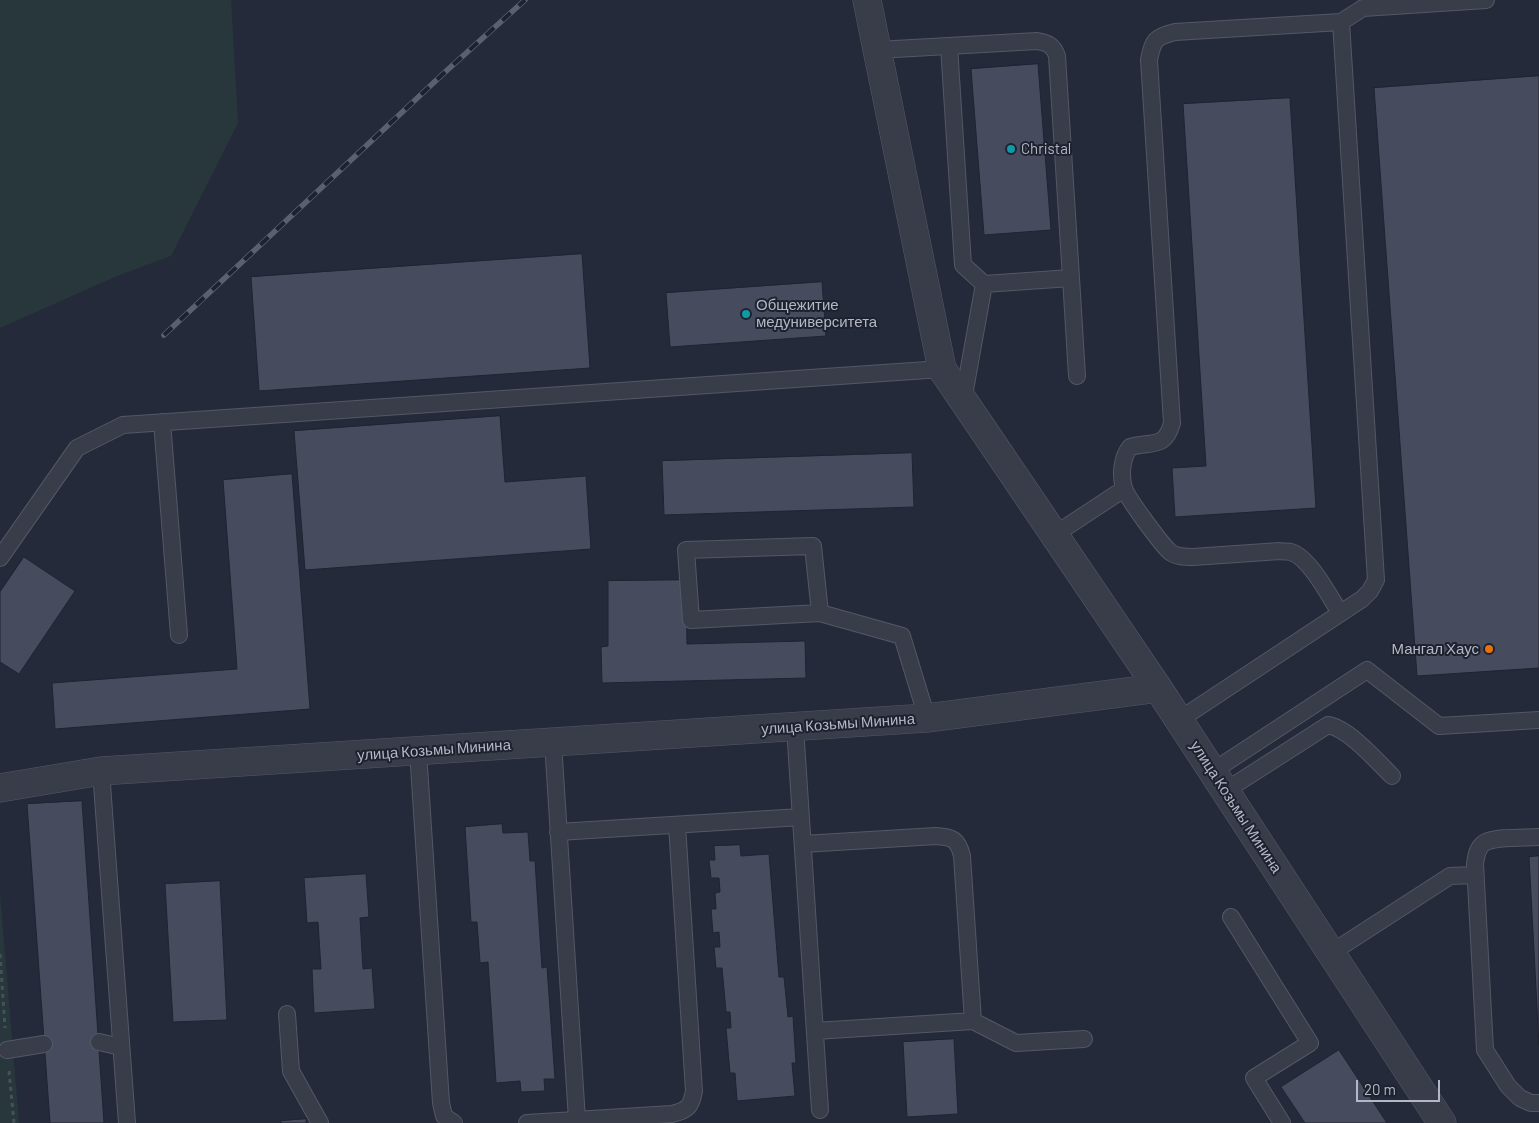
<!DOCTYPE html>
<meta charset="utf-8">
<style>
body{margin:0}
#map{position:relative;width:1539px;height:1123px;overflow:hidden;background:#252a3a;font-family:Barlow,sans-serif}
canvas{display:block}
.scale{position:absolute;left:1356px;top:1080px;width:84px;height:22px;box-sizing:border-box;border:2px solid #b4b8c6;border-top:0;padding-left:6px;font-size:15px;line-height:18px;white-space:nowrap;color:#b4b8c6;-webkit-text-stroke:4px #1e222f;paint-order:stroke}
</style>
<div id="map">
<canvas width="1539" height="1123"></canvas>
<div class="scale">20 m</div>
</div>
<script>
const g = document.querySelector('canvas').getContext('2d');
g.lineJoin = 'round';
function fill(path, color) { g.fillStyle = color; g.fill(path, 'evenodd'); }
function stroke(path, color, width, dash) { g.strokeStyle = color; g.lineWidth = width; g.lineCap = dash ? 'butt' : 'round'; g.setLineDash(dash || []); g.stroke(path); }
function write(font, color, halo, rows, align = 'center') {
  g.font = font + ' Barlow,sans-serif'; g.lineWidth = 4; g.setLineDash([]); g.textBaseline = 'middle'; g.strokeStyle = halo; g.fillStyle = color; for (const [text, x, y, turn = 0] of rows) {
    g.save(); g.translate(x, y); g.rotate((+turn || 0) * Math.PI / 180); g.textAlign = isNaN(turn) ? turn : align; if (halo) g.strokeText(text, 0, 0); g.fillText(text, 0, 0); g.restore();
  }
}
const green = new Path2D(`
 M0,0H231L238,123L171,256L117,276L0,328Z
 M0,894L19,1123H0Z`);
const building = new Path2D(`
 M1038,64L1051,230L984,235L971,69Z
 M1539,76V668L1417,676L1374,88Z
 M1290,98L1316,508L1175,517L1172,468L1206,466L1183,104Z
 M582,254L590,368L259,391L251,277Z
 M822,282L826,336L670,347L666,293Z
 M500,416L505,482L586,476L591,549L305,570L294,431Z
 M912,453L914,507L664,515L662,461Z
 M292,474L310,709L55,729L52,683L237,669L223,480Z
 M24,557L75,591L19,674L0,662V592Z
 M686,580L687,644L805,641L806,678L602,683L601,647L608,646V581Z
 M82,801L104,1123H50L27,804Z
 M502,824L503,833L528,832L530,861H535L542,968L547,967L555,1079H544L545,1091L521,1092L520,1081L496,1083L488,962L480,963L477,922H471L465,827Z
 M740,845L741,856L769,854L779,977H784L788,1017L793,1016L796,1063H792L795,1096L737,1101L735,1073H730L726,1028H731L730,1012H726L722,968H716L714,947H720L719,932L713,933L711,909H716L715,893L720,892L719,878H711L709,860H715L714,846Z
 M1539,856V1045L1529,857Z
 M366,874L369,917L360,918L363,969L372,968L375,1009L314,1013L312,969H321L318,922L307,923L304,878Z
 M220,881L227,1020L173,1022L165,884Z
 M954,1039L958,1114L907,1117L903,1042Z
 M1339,1050L1387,1123H1305L1281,1087Z
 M306,1119V1123H281V1121Z`);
const path = new Path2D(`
 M0,954L5,1028
 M9,1071L14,1123`);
const lane = new Path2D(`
 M877,50L1037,41C1048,43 1053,45 1057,56L1071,278L984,284L963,265L949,46
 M1071,278L1077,376
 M963,401L984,284
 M162,422L179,635
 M1054,535L1124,489
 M0,558L77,448L123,425L942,369
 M820,613L691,620L686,550L813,546L820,613L902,636L927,718
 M1340,613C1330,597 1310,558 1291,552C1288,551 1283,552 1280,551L1193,557C1185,557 1177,557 1170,552C1162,545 1127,498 1124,488C1120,475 1122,457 1130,447C1152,441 1165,449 1172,423L1149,60C1153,40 1155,37 1175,32L1341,22
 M1179,720L1362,599L1370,591L1376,580L1341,22L1363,8L1486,0
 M795,727L820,1110
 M553,742L577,1120
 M418,751L441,1103L444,1116L454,1123
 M101,771L127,1123
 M1213,771L1367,670L1439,726L1539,720
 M1225,791L1328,725C1348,728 1377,761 1392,776
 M558,832L801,817
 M1539,837C1526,838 1495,836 1484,843C1477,848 1476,857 1475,864L1485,1050L1508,1086L1520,1098L1531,1103H1539
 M803,844L936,836C952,837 958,839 962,856L973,1021L815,1031
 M1231,917L1310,1043L1254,1078L1282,1123
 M1331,953L1450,876L1475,875
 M287,1014L291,1071L320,1123
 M973,1021L1016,1043L1084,1039
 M99,1042L121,1047
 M7,1050L44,1044
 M527,1123L672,1114C688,1110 691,1107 694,1091L677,825`);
const street = new Path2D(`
 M867,0L942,369L1158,688L1442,1123
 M0,788L101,771L927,718L1158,688`);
const rail = new Path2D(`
 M164,335L444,73L525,0`);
const markers = [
 [1011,149,5,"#0f9aa8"],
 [746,314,5,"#0f9aa8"],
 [1489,649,5,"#e8710a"]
];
const poiNames = [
 ["Christal",1021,149],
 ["Общежитие",756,305],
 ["медуниверситета",756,322],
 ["Мангал Хаус",1479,649,"right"]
];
const streetNames = [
 ["улица Козьмы Минина",838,724,-4],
 ["улица Козьмы Минина",434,750,-4],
 ["улица Козьмы Минина",1236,807,57]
];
fill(green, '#28373c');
fill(building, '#464b5e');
stroke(building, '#202431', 1);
stroke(lane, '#545865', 18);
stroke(street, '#545865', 29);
stroke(path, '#455258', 3, [4, 4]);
stroke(lane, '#393d4a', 16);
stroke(street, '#393d4a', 28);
stroke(rail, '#5b6071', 5.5);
stroke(rail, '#1e222f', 4, [11]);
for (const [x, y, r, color] of markers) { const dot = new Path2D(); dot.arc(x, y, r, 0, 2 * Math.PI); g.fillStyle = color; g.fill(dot); stroke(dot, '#1e222f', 2); }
write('15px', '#b4b8c6', '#1e222f', poiNames, 'left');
write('15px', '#b4b8c6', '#1e222f', streetNames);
</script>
